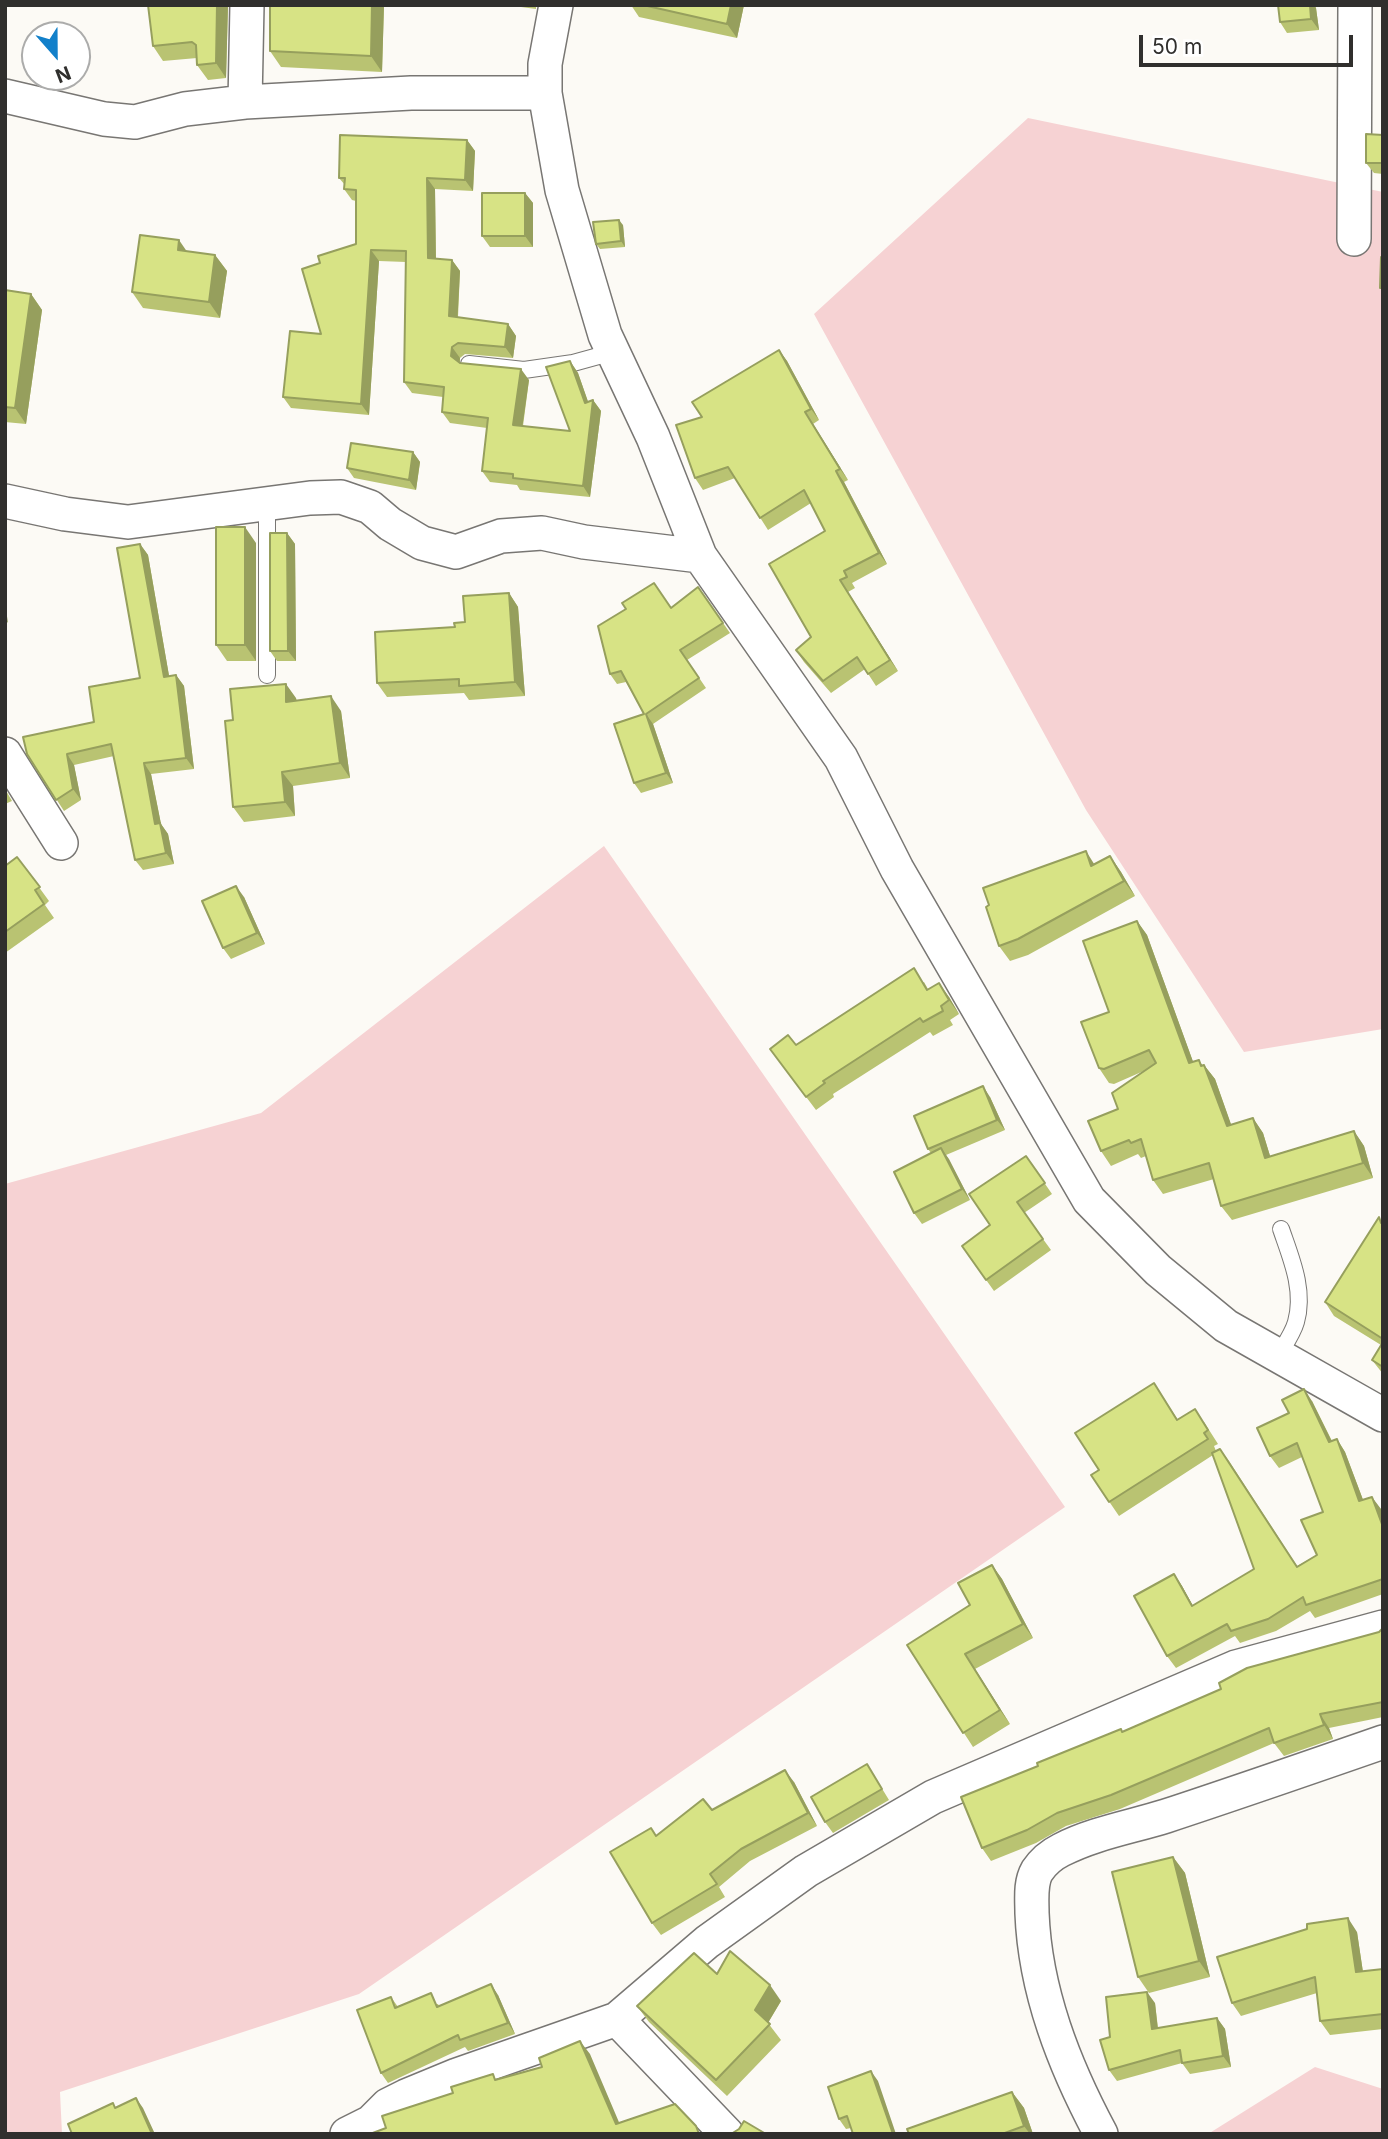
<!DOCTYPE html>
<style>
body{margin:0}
#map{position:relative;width:1388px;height:2139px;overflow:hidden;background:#fcfaf5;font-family:Inter,sans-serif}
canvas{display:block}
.frame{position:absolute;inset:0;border:7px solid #302f2d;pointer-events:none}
.north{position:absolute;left:21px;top:21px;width:70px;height:70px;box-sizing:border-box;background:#fff;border:2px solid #acacab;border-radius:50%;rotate:159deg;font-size:19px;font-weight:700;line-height:28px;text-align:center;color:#302f2d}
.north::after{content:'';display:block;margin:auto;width:24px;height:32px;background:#1280ca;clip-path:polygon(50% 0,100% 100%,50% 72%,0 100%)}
.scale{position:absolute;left:1139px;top:35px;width:214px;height:32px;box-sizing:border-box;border:4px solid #302f2d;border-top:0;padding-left:9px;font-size:21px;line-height:24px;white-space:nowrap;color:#302f2d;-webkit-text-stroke:5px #fff;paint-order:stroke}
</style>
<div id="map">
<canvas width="1388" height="2139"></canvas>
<div class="frame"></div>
<div class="north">N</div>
<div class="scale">50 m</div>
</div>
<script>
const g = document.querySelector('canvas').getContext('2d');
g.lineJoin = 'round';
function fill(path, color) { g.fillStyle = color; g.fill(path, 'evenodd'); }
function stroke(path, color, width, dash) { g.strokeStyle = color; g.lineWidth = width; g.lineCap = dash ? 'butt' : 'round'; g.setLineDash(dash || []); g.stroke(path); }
const green = new Path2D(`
 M1028,118L1383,192V1029L1244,1052L1086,810L814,314Z
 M604,846L1065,1507L359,1994L60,2092L62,2134H5V1184L261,1113Z
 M1315,2067L1383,2089V2134H1208Z`);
const service = new Path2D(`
 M469,364L524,370L573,363L613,352
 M267,504V675
 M1278,1356C1284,1346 1293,1333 1296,1322C1305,1290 1291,1258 1281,1229`);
const minor = new Path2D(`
 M556,5L545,64V93L562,190L605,335L653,437L700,556L841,758L897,869L1089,1200L1158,1270L1226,1326L1383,1415
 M5,96L104,119L135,122L185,109L245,102L411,93H545
 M245,102L247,5
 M1354,239L1355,5
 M5,501L65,514L128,522L310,498L341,497L370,507L390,524L422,543L456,552L501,536L542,533L584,542L700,556
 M5,754L61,843
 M617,2019L727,2134
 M347,2134L371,2122L388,2105L406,2096L457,2075L617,2019L707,1942L806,1871L933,1797L1236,1667L1383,1627
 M1101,2134C1064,2065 1035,1991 1032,1913C1032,1899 1030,1883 1037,1871C1043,1862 1051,1855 1061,1850C1094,1833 1131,1827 1166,1816C1239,1792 1311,1767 1383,1742`);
const wall = new Path2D(`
 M228,5L226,78L208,80L197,65V58L163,61L153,46Z
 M270,5H384L382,72L281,67L270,51Z
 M506,5H536V9Z
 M631,5H744L737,38L639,17Z
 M1278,5H1314L1316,8L1319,30L1287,33L1280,22Z
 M1383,135V174L1374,173L1366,163Z
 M467,140L475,151L473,191L435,189L436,259L452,260L460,271L458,317L508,324L516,336L513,358L465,354L460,358V363L529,380L523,426L570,431V361L578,373L588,402L593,400L601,411L590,497L520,490L517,485L490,482L482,471L487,428L450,423L442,412L443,397L412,393L404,382L406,262L379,261L369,415L291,408L283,397L321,334L320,263L356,244V201L352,200L344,189L345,185L339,178Z
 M525,193L533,203V247H490L482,236Z
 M623,225L625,247L600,249L596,244Z
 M215,255L227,271L220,318L143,308L132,292Z
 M5,290L31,294L42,310L26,424L5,422Z
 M779,350L787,361L819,420L813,424L848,480L844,482L887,564L852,583L855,588L848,592L898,671L876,686L865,669L831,693L804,662L796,650L811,637L825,531L811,503L768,530L735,478L703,490L695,478Z
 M413,452L420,462L416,490L354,478L347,468Z
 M287,533L295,544L296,661H277L270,651Z
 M256,543V661H227L216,645Z
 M140,544L148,555L169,676L176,675L184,686L194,769L151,774L161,824L168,834L174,864L143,870L135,860L114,756L74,765L81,800L64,811L27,754L94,722L140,678Z
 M698,587L730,633L687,660L706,688L653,724L673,783L641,793L634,783L644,714L626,682L617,684L610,674L671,608Z
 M509,593L518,607L525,696L469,700L464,693L387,697L377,683L455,627L465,622Z
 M296,698L297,701L341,711L350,778L293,786L295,816L244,822L233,807V720Z
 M5,789L12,801L5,804Z
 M1110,856L1121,872L1135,896L1028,955L1010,961L999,946L1095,864Z
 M17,857L49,901L45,905L54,918L5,953V866Z
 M244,897L265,944L231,959L223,948Z
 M1137,921L1147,935L1193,1062L1203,1065H1204L1215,1079L1231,1125L1253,1118L1263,1133L1270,1156L1354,1131L1364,1146L1373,1178L1232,1220L1221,1206L1214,1179L1163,1194L1153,1180L1146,1156L1141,1158L1138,1154L1111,1166L1101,1151L1118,1109L1146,1070L1114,1084L1109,1083L1099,1068L1109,1012Z
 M924,982L928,989L949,997L959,1014L950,1020L953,1025L933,1036L930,1032L833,1094L834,1097L816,1110L770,1049L796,1045Z
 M990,1097L1005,1130L946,1155L970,1200L922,1224L914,1213L931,1153L928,1149Z
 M1026,1156L1052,1194L1024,1213L1051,1250L994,1291L962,1246L990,1225Z
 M1383,1220V1374L1372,1360L1381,1345L1334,1316L1325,1302Z
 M1154,1383L1178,1420L1204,1422L1218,1444L1214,1446L1216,1451L1220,1449L1229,1461L1297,1566L1317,1555L1323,1512L1302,1457L1279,1468L1270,1456L1312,1401L1332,1441L1337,1439L1345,1452L1363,1500L1381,1509L1383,1514V1594L1315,1618L1310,1611L1276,1631L1240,1643L1235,1636L1176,1668L1167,1656L1174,1574L1182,1586L1193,1606L1254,1569L1213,1455L1119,1516L1091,1475L1099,1470Z
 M992,1565L1002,1579L1033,1638L975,1669L1010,1724L973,1747L907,1645L970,1605Z
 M1383,1628V1717L1329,1728L1333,1739L1284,1756L1274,1743L1120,1809L1066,1826L1036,1843L991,1861L982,1848L1038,1766L1121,1729L1123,1732L1379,1632Z
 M867,1764L889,1800L833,1833L825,1822Z
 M794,1782L817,1826L750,1861L719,1887L725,1897L661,1935L652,1923L657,1836L712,1810Z
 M1173,1857L1185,1873L1210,1977L1149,1993L1138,1977Z
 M1357,1932L1363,1972L1383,1969V2029L1330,2035L1320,2021L1317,1993L1241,2016L1232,2003Z
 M717,1974L781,2001L768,2023L781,2040L727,2096L649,2022L637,2006Z
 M498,1995L515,2034L468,2051L465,2047L388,2083L381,2073L391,1997L398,2007L438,2004L439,2006Z
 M1155,2003L1158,2028L1217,2018L1225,2029L1231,2067L1190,2074L1182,2063L1117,2081L1109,2070L1110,2037Z
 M878,2081L851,2128L846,2129L839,2119Z
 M1012,2092L1024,2108L1033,2134H909Z`);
const shadedWall = new Path2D(`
 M217,5H228L226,78L216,63Z
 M372,5H384L382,72L371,56Z
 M731,5H744L737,38L727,24Z
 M1310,5H1314L1316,8L1319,30L1311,19Z
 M467,140L475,151L473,191L465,180Z
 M427,178L435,189L436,270L428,258Z
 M525,193L533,203V247L525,236Z
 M619,220L623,225L625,247L621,241Z
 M179,240L190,256L178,250Z
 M371,250L379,261L369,415L361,404Z
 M215,255L227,271L220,318L209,302Z
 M452,260L460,271L457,327L449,316Z
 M31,294L42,310L26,424L15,408Z
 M508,324L516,336L513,358L505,347Z
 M452,347L460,358L459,368L451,356Z
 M779,350L787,361L819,420L811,409Z
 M570,361L578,373L591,410L593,400L601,411L590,497L583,486L585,403Z
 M521,369L529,380L521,436L513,425Z
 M805,412L813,424L848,480L840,469Z
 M413,452L420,462L416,490L409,480Z
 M836,471L844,482L887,564L879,553Z
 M245,527L256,543V661L245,645Z
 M287,533L295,544L296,661L288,651Z
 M140,544L148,555L171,687L164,677Z
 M840,580L848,592L898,671L890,660Z
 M509,593L518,607L525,696L515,682Z
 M5,603L8,623L5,619Z
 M176,675L184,686L194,769L186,758Z
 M286,684L296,698L297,717L286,702Z
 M331,696L341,711L350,778L340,763Z
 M646,714L653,724L673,783L666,773Z
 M67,754L74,765L81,800L73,789Z
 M144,763L151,774L161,824L168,834L174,864L166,853L155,824Z
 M282,772L293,786L295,816L285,802Z
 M1086,851L1096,867L1091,866Z
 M1110,856L1121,872L1135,896L1124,881Z
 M236,886L244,897L265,944L257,933Z
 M1137,921L1147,935L1199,1078L1189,1063Z
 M939,983L949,997L959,1014L949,1000Z
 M1199,1060L1206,1071L1204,1065L1215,1079L1237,1141L1227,1126Z
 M983,1086L990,1097L1005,1130L997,1120Z
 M1253,1118L1263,1133L1275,1172L1265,1158Z
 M1354,1131L1364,1146L1373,1178L1363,1163Z
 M941,1148L949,1159L970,1200L962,1189Z
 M1304,1389L1312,1401L1338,1454L1329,1442Z
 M1337,1439L1345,1452L1368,1513L1359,1501Z
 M1372,1497L1381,1509L1383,1514V1527Z
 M992,1565L1002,1579L1033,1638L1023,1624Z
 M1174,1574L1182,1586L1200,1619L1192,1606Z
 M965,1654L975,1669L1010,1724L1000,1710Z
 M1320,1714L1329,1728L1333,1739L1324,1725Z
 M785,1770L794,1782L817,1826L808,1813Z
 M1173,1857L1185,1873L1210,1977L1199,1961Z
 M1348,1918L1357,1932L1365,1986L1356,1972Z
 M491,1984L498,1995L515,2034L508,2023Z
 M770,1985L781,2001L766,2026L755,2010Z
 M1147,1992L1155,2003L1159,2040L1152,2029Z
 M1217,2018L1225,2029L1231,2067L1223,2056Z
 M580,2041L590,2054L624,2134L616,2124Z
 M871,2071L878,2081L896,2134H893Z
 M1012,2092L1024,2108L1033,2134H1030L1024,2126Z
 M136,2098L143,2108L155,2134H152Z`);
const building = new Path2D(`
 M148,5H217L216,63L197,65L196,45L192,42L153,46Z
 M270,5H372L371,56L270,51Z
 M643,5H731L727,24Z
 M1278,5H1310L1311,19L1280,22Z
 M1366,134L1383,135V163H1366Z
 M340,135L467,140L465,180L427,178L428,258L452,260L449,316L508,324L505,347L458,343L452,347L451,356L460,363L521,369L513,425L570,431L546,367L570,361L585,403L593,400L583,486L513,478V474L482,471L488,418L442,412L444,387L404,382L406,251L371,250L361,404L283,397L290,331L321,334L302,269L320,263L318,256L356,244V190L344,189L345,178H339Z
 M482,193H525V236H482Z
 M619,220L621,241L596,244L593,222Z
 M140,235L179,240L178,250L215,255L209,302L132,292Z
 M1381,257H1383V288H1380Z
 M5,290L31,294L15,408L5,407Z
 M779,350L811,409L805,412L840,469L836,471L879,553L844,571L847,577L840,580L890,660L868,674L857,657L823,681L796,650L811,637L769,564L825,531L804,490L760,518L728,467L695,478L676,425L702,417L692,402Z
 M351,443L413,452L409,480L347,468Z
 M216,527H245V645H216Z
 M270,533H287L288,651H270Z
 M140,544L164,677L176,675L186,758L144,763L155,824L160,823L166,853L135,860L111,744L67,754L73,789L56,800L27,754L23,737L94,722L89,687L140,678L117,548Z
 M654,583L671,608L698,587L723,623L680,650L699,678L646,714L666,773L634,783L614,724L644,714L621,671L610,674L598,626L626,609L622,603Z
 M509,593L515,682L459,686V679L377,683L375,632L455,627L454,623L465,622L463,596Z
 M286,684V702L331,696L340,763L282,772L285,802L233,807L225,721L233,720L230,689Z
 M1086,851L1091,866L1110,856L1124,881L1018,939L999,946L986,907L989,905L983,888Z
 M17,857L40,887L35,890L44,904L5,932V866Z
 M236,886L257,933L223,948L202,901Z
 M1137,921L1189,1063L1199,1060L1201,1066L1204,1065L1227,1126L1253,1118L1265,1158L1354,1131L1363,1163L1221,1206L1209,1163L1153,1180L1141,1139L1131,1143L1129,1140L1101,1151L1088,1121L1118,1109L1112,1093L1156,1063L1149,1050L1104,1069L1099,1068L1081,1022L1109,1012L1083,941Z
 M914,968L927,990L939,983L949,1000L941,1006L943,1011L923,1022L920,1018L823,1081L825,1083L806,1097L770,1049L788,1035L796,1045Z
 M983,1086L997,1120L928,1149L914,1116Z
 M941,1148L962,1189L914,1213L894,1172Z
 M1026,1156L1045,1183L1017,1202L1043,1239L986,1280L962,1246L990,1225L969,1194Z
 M1379,1217L1381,1223L1383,1220V1339L1325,1302Z
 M1383,1342V1367L1372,1360Z
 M1154,1383L1177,1420L1195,1409L1208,1430L1204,1433L1208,1439L1109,1502L1091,1475L1099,1470L1075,1433Z
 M1304,1389L1329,1442L1337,1439L1359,1501L1372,1497L1383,1527V1579L1306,1605L1303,1597L1268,1619L1231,1631L1227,1624L1167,1656L1134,1596L1174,1574L1192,1606L1254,1569L1212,1453L1220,1449L1297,1567L1317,1555L1301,1520L1323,1512L1297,1443L1270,1456L1257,1428L1289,1413L1282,1400Z
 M992,1565L1023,1624L965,1654L1000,1710L963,1733L907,1645L970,1605L958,1583Z
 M1383,1628V1702L1320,1714L1324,1725L1274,1743L1269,1728L1111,1795L1057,1813L1027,1830L982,1848L961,1797L1038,1766L1037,1763L1121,1729L1122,1732L1221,1689L1219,1683L1247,1668L1379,1632Z
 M867,1764L882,1789L825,1822L811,1797Z
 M785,1770L808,1813L741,1849L710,1874L717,1884L652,1923L610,1852L651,1828L656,1836L703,1799L712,1810Z
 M1173,1857L1199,1961L1138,1977L1112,1872Z
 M1348,1918L1356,1972L1383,1969V2014L1320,2021L1315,1977L1232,2003L1217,1957L1307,1929V1924Z
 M730,1951L770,1985L755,2010L770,2024L716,2080L637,2006L694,1953L717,1974Z
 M491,1984L508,2023L460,2040L458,2035L381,2073L357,2010L391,1997L395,2008L431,1993L437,2007Z
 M1147,1992L1152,2029L1217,2018L1223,2056L1182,2063L1180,2050L1109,2070L1100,2040L1110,2037L1106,1997Z
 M580,2041L616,2124L675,2104L696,2126L699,2134H370L386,2128L382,2116L453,2093L451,2087L493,2074L495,2080L542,2067L539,2058Z
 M871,2071L893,2134H853L847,2116L839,2119L828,2087Z
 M1012,2092L1024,2126L1002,2134H909L907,2129Z
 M136,2098L152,2134H72L68,2124L113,2103L115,2108Z
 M744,2121L766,2134H731L739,2129Z`);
fill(green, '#f6d2d3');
stroke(service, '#787673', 18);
stroke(minor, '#787673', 36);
stroke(service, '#fff', 16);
stroke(minor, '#fff', 33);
fill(wall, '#b9c372');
fill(shadedWall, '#969f5d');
fill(building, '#d7e385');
stroke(building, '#969f5d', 2);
</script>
